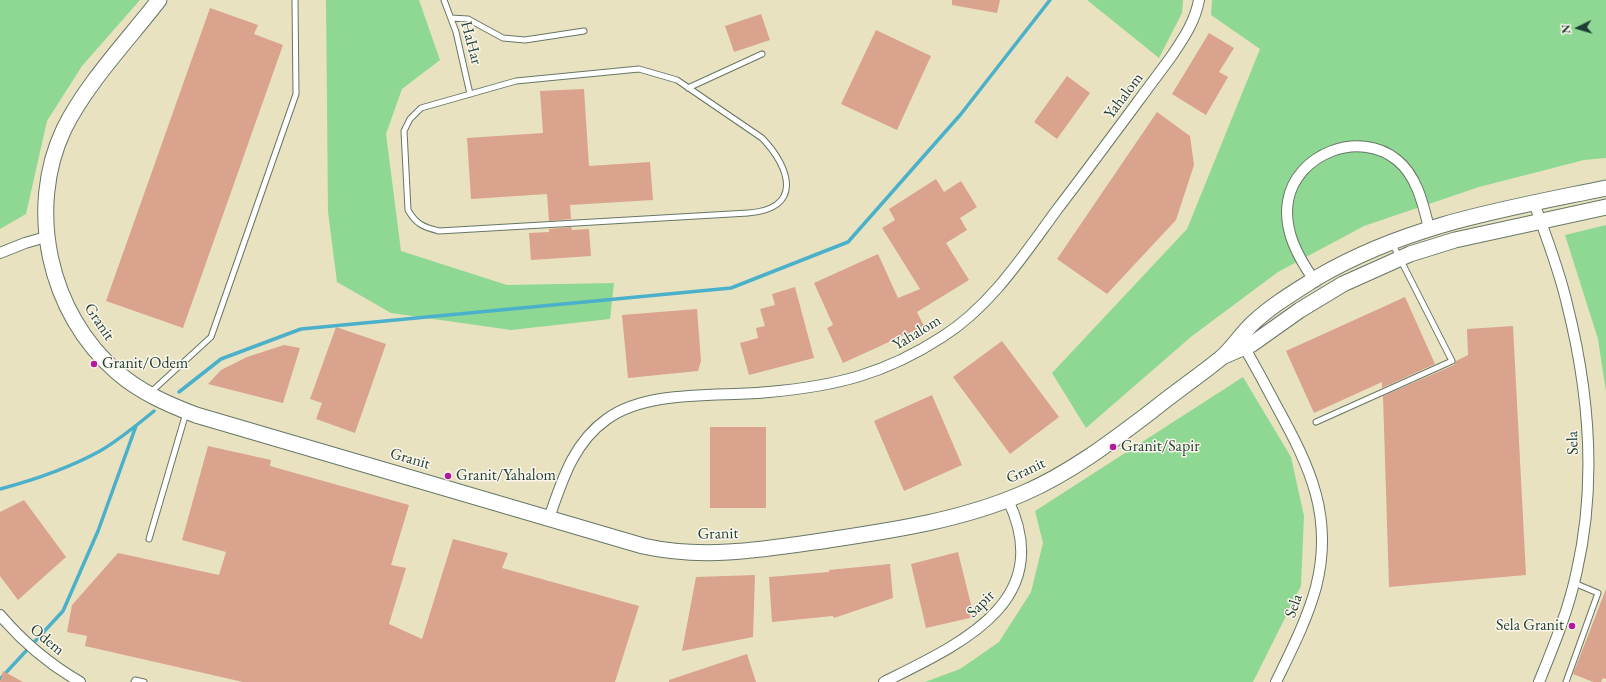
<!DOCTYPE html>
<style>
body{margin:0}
#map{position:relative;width:1606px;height:682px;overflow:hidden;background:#e9e2c1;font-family:"EB Garamond",serif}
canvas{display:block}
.north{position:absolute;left:1558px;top:8px;width:40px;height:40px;-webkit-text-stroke:3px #fbf7ec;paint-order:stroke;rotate:265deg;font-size:11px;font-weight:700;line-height:16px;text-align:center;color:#1f3d34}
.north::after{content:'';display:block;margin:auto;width:14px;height:18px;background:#1f3d34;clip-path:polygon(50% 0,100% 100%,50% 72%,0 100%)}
</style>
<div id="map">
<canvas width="1606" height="682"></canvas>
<div class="north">N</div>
</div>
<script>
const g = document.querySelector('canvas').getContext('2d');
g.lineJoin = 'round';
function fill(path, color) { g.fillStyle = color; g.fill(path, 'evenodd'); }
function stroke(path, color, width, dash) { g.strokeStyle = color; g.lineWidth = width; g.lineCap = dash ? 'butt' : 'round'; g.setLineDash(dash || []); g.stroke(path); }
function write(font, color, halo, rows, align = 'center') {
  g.font = font + ' "EB Garamond",serif'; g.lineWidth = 3; g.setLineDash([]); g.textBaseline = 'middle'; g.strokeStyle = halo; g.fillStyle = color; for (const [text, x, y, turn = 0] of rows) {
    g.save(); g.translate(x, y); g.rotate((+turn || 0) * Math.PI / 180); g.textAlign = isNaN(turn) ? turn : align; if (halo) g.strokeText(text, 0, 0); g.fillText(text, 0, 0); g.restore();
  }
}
const green = new Path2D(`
 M0,0H140L82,66L47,121L26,214L0,229Z
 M326,0H419L440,60L402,89L386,134L401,251L507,285L614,283L610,319L511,330L391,313L337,282L328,212Z
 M1087,0H1183L1182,13L1159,58Z
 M1212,0H1606V158L1584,160L1479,187L1364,226L1278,272L1192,336L1086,428L1052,373L1187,229L1260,49L1211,15Z
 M1606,225V392L1598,339L1565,235Z
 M1243,377L1291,457L1304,516L1301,586L1253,682H925L960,669L999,642L1031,592L1043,543L1035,511Z`);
const stream = new Path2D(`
 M179,392L221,359L301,329L731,288L848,242L961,114L1050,0
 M0,489C34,480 69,468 100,451C119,440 137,425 154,411
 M0,679L63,611L98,531L136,426`);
const building = new Path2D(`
 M952,0H1000L997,13L952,5Z
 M210,8L258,25L254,34L283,45L183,328L106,301Z
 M761,14L770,40L734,52L725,26Z
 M876,30L931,56L897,130L841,104Z
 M1209,33L1234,48L1219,72L1228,77L1206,115L1172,94Z
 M1067,76L1090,93L1057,139L1034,122Z
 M584,89L589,166L650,162L653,200L570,205L571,219L549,221L547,194L471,199L467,138L543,133L540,91Z
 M1157,112L1190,136L1194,165L1176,220L1107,294L1057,259Z
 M936,179L944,192L961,181L977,207L960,218L967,230L946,243L969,280L917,312L924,326L843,363L827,328L833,325L814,283L878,254L898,298L920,289L882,228L895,220L889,209Z
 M571,227L572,230L589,229L591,256L531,260L529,233L549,232V229Z
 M795,287L814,358L749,375L740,343L758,338L756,328L765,326L760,309L775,305L772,294Z
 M1405,297L1435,364L1382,388V382L1314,413L1286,351Z
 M697,309L701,361L698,371L628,378L622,315Z
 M1513,326L1526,575L1389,587L1383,396L1454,365L1456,361L1468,355L1467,329Z
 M336,327L386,344L355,433L316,419L322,403L310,399Z
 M1002,341L1059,417L1010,454L953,377Z
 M284,345L300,348L283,403L208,384L221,370L247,357Z
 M932,395L962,465L904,491L874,421Z
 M710,427H766V508H710Z
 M208,446L271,460L270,466L409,505L391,565L406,568L389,624L422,639L453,539L508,553L502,568L639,606L615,682H243L85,646L87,636L67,632L72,605L118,553L219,575L226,552L182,540Z
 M24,500L66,557L18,600L0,576V512Z
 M958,552L974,617L926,628L911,564Z
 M890,564L893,598L834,618L833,616L772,622L769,577L829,572V570Z
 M755,575L753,637L682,651L696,577Z
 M1606,589V679L1603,678L1601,682H1593L1573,674Z
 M747,654L756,682H669V680Z
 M3,671L23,682H0Z`);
const lane = new Path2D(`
 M444,0L456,32L470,94
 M451,18L468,19L503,38L525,40L584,31
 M639,69L677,80L762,138C791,168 803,209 748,213L439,231C423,227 416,224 408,210L404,131L410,119L421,108L516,81Z
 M688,88L762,54
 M151,392L211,337L296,94L295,0
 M1316,422L1452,361L1392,243
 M149,539L186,413
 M134,682L135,680L144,682
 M1566,682L1598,593L1574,583`);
const street = new Path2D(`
 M1534,203C1546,236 1559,269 1567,304C1589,391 1597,482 1577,570C1569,609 1554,645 1539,682
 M0,253L25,243L46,237
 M1314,280C1298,257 1283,230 1288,201C1296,154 1359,129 1397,160C1417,176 1423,204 1429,228
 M1242,343C1254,364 1266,386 1277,407C1310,467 1334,517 1316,587C1307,620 1291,651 1276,682
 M549,518C562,481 573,443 607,419C648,389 720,397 769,392C836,386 885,374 942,337C990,307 1023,256 1056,211C1095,160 1133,108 1171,57C1183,39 1195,22 1199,0
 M0,615C23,642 49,664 80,682
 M884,682C960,644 1057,602 1008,500`);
const secondary = new Path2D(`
 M159,0C128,40 86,84 64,129C26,209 49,314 117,372C140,392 167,404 196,415L643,546C705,560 766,549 828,540C895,530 962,520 1024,493C1072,472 1112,441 1153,410C1175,392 1199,376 1221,358C1233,348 1241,334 1253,323C1272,305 1296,291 1318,277C1409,224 1505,209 1606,188
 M1224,356L1252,344L1300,310L1343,284L1410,254L1455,240L1606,207`);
const markers = [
 [94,364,4,"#b5179e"],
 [1113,447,4,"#b5179e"],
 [448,476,4,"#b5179e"],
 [1572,626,4,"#b5179e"]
];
const streetNames = [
 ["HaHar",471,43,75],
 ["Yahalom",1124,96,-53],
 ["Granit",99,322,56],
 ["Yahalom",917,333,-31],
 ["Sela",1573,443,-92],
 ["Granit",410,459,16],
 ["Granit",1026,471,-25],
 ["Granit",718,534,-1],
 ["Sapir",981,604,-45],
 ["Sela",1294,606,-71],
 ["Odem",47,640,40]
];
const poiNames = [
 ["Granit/Odem",102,364],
 ["Granit/Sapir",1121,447],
 ["Granit/Yahalom",456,476],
 ["Sela Granit",1564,626,"right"]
];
fill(green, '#8ed894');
stroke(stream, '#4bb1ca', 3.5);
fill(building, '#daa38e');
stroke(lane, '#667765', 7);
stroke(street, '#667765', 12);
stroke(secondary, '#667765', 17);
stroke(lane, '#fff', 5);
stroke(street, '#fff', 10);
stroke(secondary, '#fff', 15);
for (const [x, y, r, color] of markers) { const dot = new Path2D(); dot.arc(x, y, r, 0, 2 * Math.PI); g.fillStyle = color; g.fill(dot); stroke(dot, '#fbf7ec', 1.5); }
write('16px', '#1f3d34', '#fbf7ec', streetNames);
write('16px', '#1f3d34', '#fbf7ec', poiNames, 'left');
</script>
